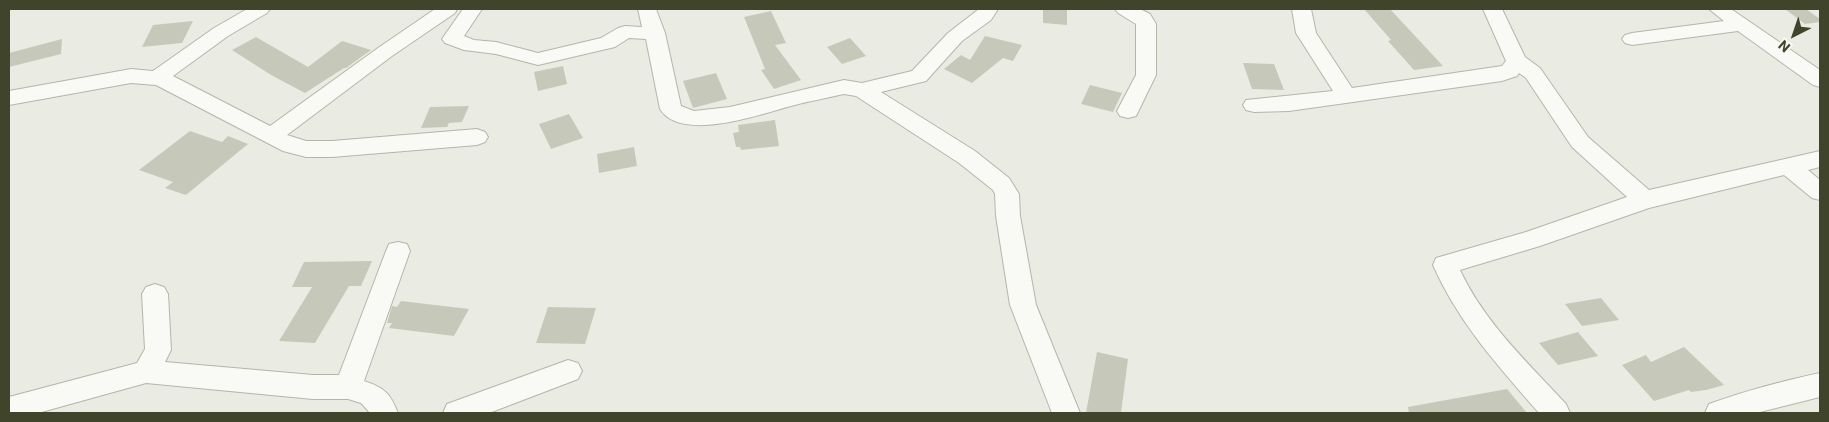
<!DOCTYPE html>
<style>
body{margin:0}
#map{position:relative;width:1829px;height:422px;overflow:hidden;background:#eaebe3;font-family:Roboto,sans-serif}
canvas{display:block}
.frame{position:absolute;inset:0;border:10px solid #40442b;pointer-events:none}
.north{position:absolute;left:1769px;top:10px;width:50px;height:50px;-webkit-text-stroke:4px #f8f8f3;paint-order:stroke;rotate:221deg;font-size:14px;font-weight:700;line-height:20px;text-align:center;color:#40442b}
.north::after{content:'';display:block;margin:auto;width:18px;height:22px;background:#40442b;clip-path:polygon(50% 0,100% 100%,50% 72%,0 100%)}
</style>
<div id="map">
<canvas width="1829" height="422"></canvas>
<div class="frame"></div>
<div class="north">N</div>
</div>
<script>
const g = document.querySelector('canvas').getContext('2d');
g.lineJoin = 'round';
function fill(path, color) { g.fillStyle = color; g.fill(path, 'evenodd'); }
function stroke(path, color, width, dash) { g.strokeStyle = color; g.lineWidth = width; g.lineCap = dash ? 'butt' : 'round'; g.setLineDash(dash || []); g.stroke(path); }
const building = new Path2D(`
 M1043,9H1067V25L1043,23Z
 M1364,9H1390L1443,66L1414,70L1388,41L1391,40Z
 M1785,9H1806L1820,19V22L1805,24Z
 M771,11L786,43L775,45L801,80L774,89L761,70L765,69L744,17Z
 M193,21L182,43L142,47L153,25Z
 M985,36L1022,45L1013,61L1003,58L972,83L944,69L961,55L970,60Z
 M256,37L308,67L342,41L371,50L346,68H344L305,93L271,75L232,50Z
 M850,38L866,56L842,64L827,47Z
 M62,39L61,54L9,67V53Z
 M1243,63L1274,64L1284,90L1252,89Z
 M563,66L567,84L538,91L534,72Z
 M716,73L727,99L693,108L683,81Z
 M1090,85L1122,93L1113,112L1081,104Z
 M469,106L462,122L449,123L447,127L421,128L430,107Z
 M569,114L583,138L551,149L539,124Z
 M775,120L779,146L741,150L740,147H736L733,133L739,132L738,125Z
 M190,131L222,142L228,136L248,144L186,195L165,188L173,182L139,170Z
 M634,147L637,166L599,173L597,154Z
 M372,261L361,286H349L315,343L279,341L312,287H292L304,262Z
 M1601,298L1619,320L1582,326L1565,304Z
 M401,301L469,309L454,336L389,328L392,323H387L392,306L397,307Z
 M548,307L596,308L585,344L536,343Z
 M1578,332L1598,356L1558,365L1539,343Z
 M1684,347L1724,385L1706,390L1691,392L1689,390L1654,401L1622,365L1646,355L1651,362Z
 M1097,352L1128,359L1121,413H1086Z
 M1507,389L1527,413H1409L1408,407Z`);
const minor = new Path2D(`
 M247,9H270L267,13L228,36L173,76L270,126L378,48L435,9H457L455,13L392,56L287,135L306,141H332L477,129L485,132L488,137L485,142L477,145L332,157H306L283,151L156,85L131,83L9,105V91L131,69L153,71L214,28Z
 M463,9H482L464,36L474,40L496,42L538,53L601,38L618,28L625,26L642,27L638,9H656L665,33L681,106L694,111L730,107L844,80L862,83L912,71L948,33L979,9H998L991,20L962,41L926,81L881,92L975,151L1009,178L1019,194L1020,216L1036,305L1080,413H1052L1010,305L996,216L995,194L993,190L959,163L856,96L844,94C827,98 809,101 791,106C761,114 681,143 660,109L646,39L629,38L615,47L538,65L496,54L464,50L445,43L442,39Z
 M1115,9H1140L1150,14L1156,24V75L1136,116L1128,118L1120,116L1117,111L1136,75V24L1118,13Z
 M1292,9H1311L1316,33L1352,88L1502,66L1506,61L1483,9H1502L1525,57L1540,68L1588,137L1649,190L1820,151V167L1808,170L1820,180V200L1812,198L1784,175L1649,208L1540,246L1460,270C1484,322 1528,363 1566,404L1570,413H1539C1498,366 1458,322 1433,265L1436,258L1526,232L1627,197L1572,147L1526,78L1519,73L1517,76L1502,81L1289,111L1254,112L1246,110L1243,105L1246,100L1333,91L1296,33Z
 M1709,9H1731L1820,70V87L1813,85L1738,31L1632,45L1625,43L1622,39L1625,35L1632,33L1724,21Z
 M398,242L407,244L410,251L364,381C385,388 390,393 398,413H370L361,403L348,399H313L146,383L38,413H9V397L137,363L145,349L142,294L146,287L155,284L164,287L168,294L171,350L165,362L313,375H339L386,251L389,244Z
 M568,360L578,363L582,371L578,379L489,413H443L447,404Z
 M1820,373V397L1756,413H1705L1709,404C1745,391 1782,381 1820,373Z`);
fill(building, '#c6c9ba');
stroke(minor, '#b4b6a8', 2);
fill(minor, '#f9f9f6');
</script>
